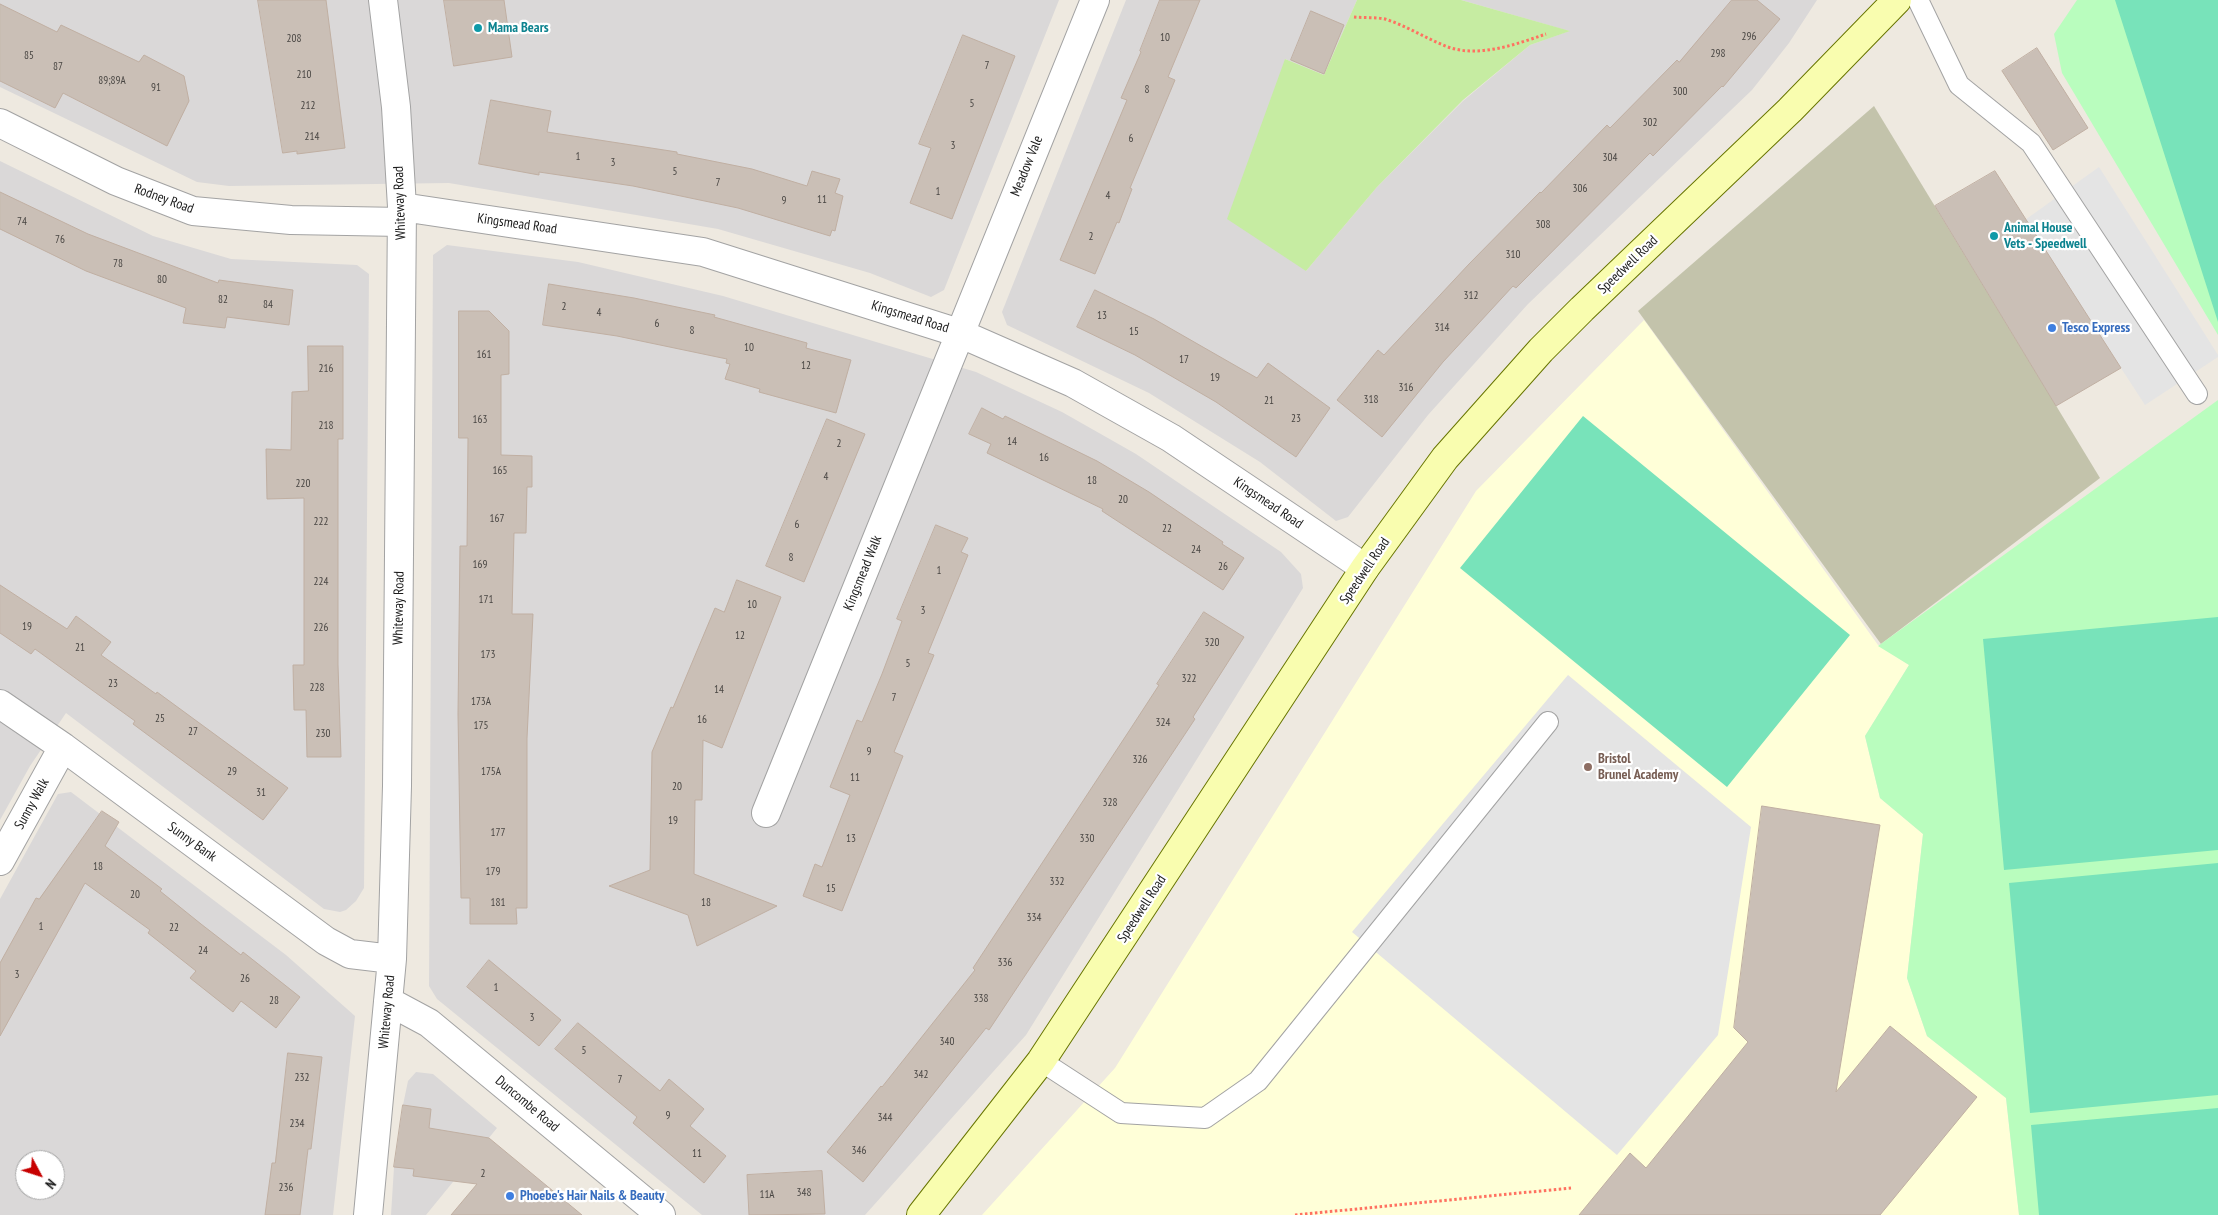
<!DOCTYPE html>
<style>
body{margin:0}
#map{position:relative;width:2218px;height:1215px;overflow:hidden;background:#eee9e0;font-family:"PT Sans Narrow",sans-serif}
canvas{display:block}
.north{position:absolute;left:15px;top:1150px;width:50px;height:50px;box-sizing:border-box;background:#fff;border:1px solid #a4a4a4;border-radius:50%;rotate:130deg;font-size:14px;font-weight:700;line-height:20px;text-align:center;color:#1c1c1c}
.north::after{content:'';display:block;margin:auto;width:18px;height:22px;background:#c70000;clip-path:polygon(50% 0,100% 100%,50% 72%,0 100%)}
</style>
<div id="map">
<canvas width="2218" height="1215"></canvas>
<div class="north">N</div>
</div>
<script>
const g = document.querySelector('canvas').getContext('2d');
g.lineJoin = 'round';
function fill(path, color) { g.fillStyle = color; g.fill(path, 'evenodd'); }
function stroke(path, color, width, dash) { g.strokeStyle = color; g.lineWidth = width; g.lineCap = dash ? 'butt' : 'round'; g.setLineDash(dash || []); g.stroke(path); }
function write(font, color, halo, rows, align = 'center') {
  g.font = font + ' "PT Sans Narrow",sans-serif'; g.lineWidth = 4.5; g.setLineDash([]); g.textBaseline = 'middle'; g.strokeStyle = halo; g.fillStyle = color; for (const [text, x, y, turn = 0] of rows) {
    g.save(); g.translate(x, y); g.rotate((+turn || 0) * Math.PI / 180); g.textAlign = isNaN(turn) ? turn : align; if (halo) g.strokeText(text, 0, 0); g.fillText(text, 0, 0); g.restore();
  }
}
const residential = new Path2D(`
 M0,0H1059L944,290L931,297L870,273L718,229L449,183L229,186L197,182L0,87Z
 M1126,0H1357L1324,75L1285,59L1306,271L1377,187L1463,101L1530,45L1569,31L1461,0H1817L1789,43L1752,90L1528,304L1428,415L1348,517L1336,521L1260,462L1149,393L1007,325L1002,312Z
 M0,161L153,236L231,259L357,265L369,274L364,888L356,901L346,910L340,912L324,909L66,713L30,766L0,820Z
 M447,245L578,262L723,296L976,372L1062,412L1136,454L1281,552L1301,574L1303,588L1026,1035L865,1215H702L437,999L429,986L433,255Z
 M71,792L286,955L355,1016L333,1215H0V899L58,794ZM25,1160H55V1190H25Z
 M416,1072L433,1074L497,1128L426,1215H391L394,1167L403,1105L408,1081Z`);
const education = new Path2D(`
 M1644,320L1878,645L1909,665L1865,736L1880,798L1923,834L1907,978L1927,1036L2006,1098L2019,1215H982L1115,1068L1476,491Z`);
const construction = new Path2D(`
 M1874,106L2100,478L1881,644L1638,311Z`);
const grass = new Path2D(`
 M1357,0H1461L1570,31L1530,45L1463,100L1377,187L1306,271L1227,219L1285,59L1324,75Z`);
const park = new Path2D(`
 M2077,0H2218V335L2062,73L2054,34Z
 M2218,400V1215H2019L2006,1098L1927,1036L1907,978L1923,834L1880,798L1865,736L1909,665L1878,646Z`);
const pitch = new Path2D(`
 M2115,0H2218V322Z
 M1583,416L1850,635L1727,787L1460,568Z
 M2218,617V850L2004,870L1983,639Z
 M2218,863V1095L2030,1113L2009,883Z
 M2218,1108V1215H2039L2031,1125Z`);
const parking = new Path2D(`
 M2099,167L2218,355V357L2145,405L2025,220Z
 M1568,675L1751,827L1718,1035L1617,1155L1352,932Z`);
const building = new Path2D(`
 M258,0H326L345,148L297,154V151L283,153Z
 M444,0H504L512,57L454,66Z
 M1160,0H1200L1168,77L1175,80L1130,188L1132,189L1119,223L1117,222L1095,274L1060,260L1127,100L1121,98L1141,52L1140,51Z
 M1732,0H1757L1780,19L1723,87L1722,86L1653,156L1650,153L1516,288L1513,286L1443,362L1382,437L1337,400L1378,350L1384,355L1469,264L1540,192L1541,193L1607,125L1610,128L1677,60L1679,62Z
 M0,4L57,32L61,25L139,62L144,55L184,76L189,101L167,146L63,93L55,108L0,81Z
 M1311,11L1344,25L1324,74L1291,60Z
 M963,35L1015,56L952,219L910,203L931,148L919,144Z
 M2037,48L2088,128L2053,150L2002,71Z
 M491,100L551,111L547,132L677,152V154L752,169L807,186L812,171L840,179L835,193L843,196L835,231L832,230L830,236L738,208L633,186L539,172V175L479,164Z
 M1995,171L2121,368L2056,406L1935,206Z
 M0,192L88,234L218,283L219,280L293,290L289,325L227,317L225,328L183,323L186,308L86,271L0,229Z
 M549,284L634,298L715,315L714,317L807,343L806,348L851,360L836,413L759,392L760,389L725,379L730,364L726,363L727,359L617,336L543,325Z
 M1095,290L1154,319L1257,378L1268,363L1330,408L1296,457L1216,402L1135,355L1077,327Z
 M459,311H489L509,331V374L501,375V455L532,456V487H527L526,533H514L512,614H533L527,738V908H516L517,924H470V898H461L458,714L460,546H467L468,438H459Z
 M308,346H343V439H338V665L341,757H307L306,710H294L293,665H304V498L267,499L266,449L291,450L292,392L308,391Z
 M982,408L1003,419L1005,416L1097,461L1149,492L1223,542L1222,544L1244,558L1223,590L1102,511L1103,509L987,453L991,444L969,434Z
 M827,419L865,434L804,582L766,566Z
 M936,525L968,538L961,552L968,555L928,653L934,655L894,752L903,756L842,911L803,896L815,864L822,867L850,795L830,787L857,720L862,722L882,674L902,621L897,619Z
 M737,580L781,597L722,748L703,740L702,800H695L694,874L777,906L697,946L688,915L609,886L650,870L652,752L671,707L673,708L715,608L724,612Z
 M0,585L67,629L76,616L111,642L101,655L156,694L157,692L288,788L263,820L133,724L135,721L35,649L31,654L0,633Z
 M1204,612L1244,637L1193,717L1195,719L989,1030L986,1028L863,1182L827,1152L881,1086L882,1087L975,970L973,968L1131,728L1159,685L1157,684Z
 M1762,806L1880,825L1836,1092L1890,1026L1977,1097L1880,1215H1579L1630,1153L1646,1168L1748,1042L1734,1028Z
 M102,811L119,822L105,846L162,889L160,891L201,924L241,955L243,952L300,997L276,1028L241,1001L233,1012L190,978L196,971L148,933L150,930L85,883L0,1036V963L36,898L39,899Z
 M489,960L561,1020L539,1046L467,987Z
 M578,1023L660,1091L669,1079L704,1109L690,1126L726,1156L704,1183L633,1123L637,1117L555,1049Z
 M288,1053L322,1057L311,1149H308L300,1215H265L272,1163H275Z
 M403,1105L431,1109L429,1128L489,1138L582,1215H451L477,1184L413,1176L414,1169L394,1167Z
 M822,1171L825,1214L749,1215L747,1175Z`);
const path = new Path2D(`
 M1354,17C1364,18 1375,17 1385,19C1407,26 1427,39 1448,47C1479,58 1517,44 1546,34
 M1295,1215L1571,1188`);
const lane = new Path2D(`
 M1918,0L1959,85L2031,143L2197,394
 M1041,1061L1121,1113L1205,1118L1258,1081L1548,722`);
const street = new Path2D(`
 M0,123L116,181L193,211L291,220L402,222
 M402,207L703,252L959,333L1073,383L1171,438L1365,568
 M0,704L63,747L326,941L350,954L392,959
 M766,813L1095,0
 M0,861L63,747
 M388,1001L429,1023L661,1215
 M368,1215L392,959L397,786L402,207L396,107L383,0`);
const secondary = new Path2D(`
 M921,1215L1041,1061L1365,568L1445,458L1541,350L1582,309L1790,110L1897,0`);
const markers = [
 [478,28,5,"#0f9aa8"],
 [1994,236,5,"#0f9aa8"],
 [2052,328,5,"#3f7fe0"],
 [1588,767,5,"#8d6e63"],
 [510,1196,5,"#3f7fe0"]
];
const numberNames = [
 ["296",1749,37],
 ["10",1165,38],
 ["208",294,39],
 ["298",1718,54],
 ["85",29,56],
 ["7",987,66],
 ["87",58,67],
 ["210",304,75],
 ["89;89A",112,81],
 ["91",156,88],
 ["8",1147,90],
 ["300",1680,92],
 ["5",972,104],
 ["212",308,106],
 ["302",1650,123],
 ["214",312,137],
 ["6",1131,139],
 ["3",953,146],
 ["1",578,157],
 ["304",1610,158],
 ["3",613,163],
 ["5",675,172],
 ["7",718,183],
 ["306",1580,189],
 ["1",938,192],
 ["4",1108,196],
 ["11",822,200],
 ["9",784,201],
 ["74",22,222],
 ["308",1543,225],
 ["2",1091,237],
 ["76",60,240],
 ["310",1513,255],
 ["78",118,264],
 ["80",162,280],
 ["312",1471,296],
 ["82",223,300],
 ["84",268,305],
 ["2",564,307],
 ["4",599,313],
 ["13",1102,316],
 ["6",657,324],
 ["314",1442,328],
 ["8",692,331],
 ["15",1134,332],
 ["10",749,348],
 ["161",484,355],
 ["17",1184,360],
 ["12",806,366],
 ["216",326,369],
 ["19",1215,378],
 ["316",1406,388],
 ["318",1371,400],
 ["21",1269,401],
 ["23",1296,419],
 ["163",480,420],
 ["218",326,426],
 ["14",1012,442],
 ["2",839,444],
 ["16",1044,458],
 ["165",500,471],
 ["4",826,477],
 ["18",1092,481],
 ["220",303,484],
 ["20",1123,500],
 ["167",497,519],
 ["222",321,522],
 ["6",797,525],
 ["22",1167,529],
 ["24",1196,550],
 ["8",791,558],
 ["169",480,565],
 ["26",1223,567],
 ["1",939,571],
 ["224",321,582],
 ["171",486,600],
 ["10",752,605],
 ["3",923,611],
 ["19",27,627],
 ["226",321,628],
 ["12",740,636],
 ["320",1212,643],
 ["21",80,648],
 ["173",488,655],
 ["5",908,664],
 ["322",1189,679],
 ["23",113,684],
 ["228",317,688],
 ["14",719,690],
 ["7",894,698],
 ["173A",481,702],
 ["25",160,719],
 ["16",702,720],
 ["324",1163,723],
 ["175",481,726],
 ["27",193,732],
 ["230",323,734],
 ["9",869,752],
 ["326",1140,760],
 ["29",232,772],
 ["175A",491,772],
 ["11",855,778],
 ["20",677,787],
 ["31",261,793],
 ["328",1110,803],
 ["19",673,821],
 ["177",498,833],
 ["13",851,839],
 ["330",1087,839],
 ["18",98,867],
 ["179",493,872],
 ["332",1057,882],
 ["15",831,889],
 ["20",135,895],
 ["181",498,903],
 ["18",706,903],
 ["334",1034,918],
 ["1",41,927],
 ["22",174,928],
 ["24",203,951],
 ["336",1005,963],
 ["3",17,975],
 ["26",245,979],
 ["1",496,988],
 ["338",981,999],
 ["28",274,1001],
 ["3",532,1018],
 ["340",947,1042],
 ["5",584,1051],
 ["342",921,1075],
 ["232",302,1078],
 ["7",620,1080],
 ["9",668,1116],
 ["344",885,1118],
 ["234",297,1124],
 ["346",859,1151],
 ["11",697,1154],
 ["2",483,1174],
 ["236",286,1188],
 ["348",804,1193],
 ["11A",767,1195]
];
const cultureNames = [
 ["Mama Bears",488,28],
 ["Animal House",2004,228],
 ["Vets - Speedwell",2004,244]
];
const streetNames = [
 ["Meadow Vale",1027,166,-68],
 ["Rodney Road",164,199,20],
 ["Whiteway Road",400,203,-92],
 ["Kingsmead Road",517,224,8],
 ["Speedwell Road",1628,265,-44],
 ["Kingsmead Road",910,317,17],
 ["Kingsmead Road",1268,503,34],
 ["Speedwell Road",1365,571,-56],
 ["Kingsmead Walk",863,573,-68],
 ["Whiteway Road",399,608,-89],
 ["Sunny Walk",32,804,-61],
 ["Sunny Bank",192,842,36],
 ["Speedwell Road",1142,909,-57],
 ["Whiteway Road",387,1012,-85],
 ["Duncombe Road",527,1104,40]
];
const shopNames = [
 ["Tesco Express",2062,328],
 ["Phoebe's Hair Nails & Beauty",520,1196]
];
const educationNames = [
 ["Bristol",1598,759],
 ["Brunel Academy",1598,775]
];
fill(residential, '#dad8d8');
fill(education, '#ffffd8');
fill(construction, '#c3c3ab');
fill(grass, '#c6eca2');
fill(park, '#b9fdbe');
fill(pitch, '#78e3ba');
fill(parking, '#e4e4e4');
fill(building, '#cabfb6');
stroke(building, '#c0afa2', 1);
stroke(lane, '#a3a3a3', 22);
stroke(street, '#a3a3a3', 30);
stroke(secondary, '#687500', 30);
stroke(path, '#ff7160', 3, [2.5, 2.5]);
stroke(lane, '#fff', 20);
stroke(street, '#fff', 28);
stroke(secondary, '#f9fdaf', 28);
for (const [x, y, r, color] of markers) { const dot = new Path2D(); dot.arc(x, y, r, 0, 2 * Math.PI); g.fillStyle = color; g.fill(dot); stroke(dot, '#fff', 2); }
write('11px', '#484542', null, numberNames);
write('bold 14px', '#0d838f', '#fff', cultureNames, 'left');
write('14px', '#1c1c1c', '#fff', streetNames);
write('bold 14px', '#366cbe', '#fff', shopNames, 'left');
write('bold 14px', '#785e54', '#fff', educationNames, 'left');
</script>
